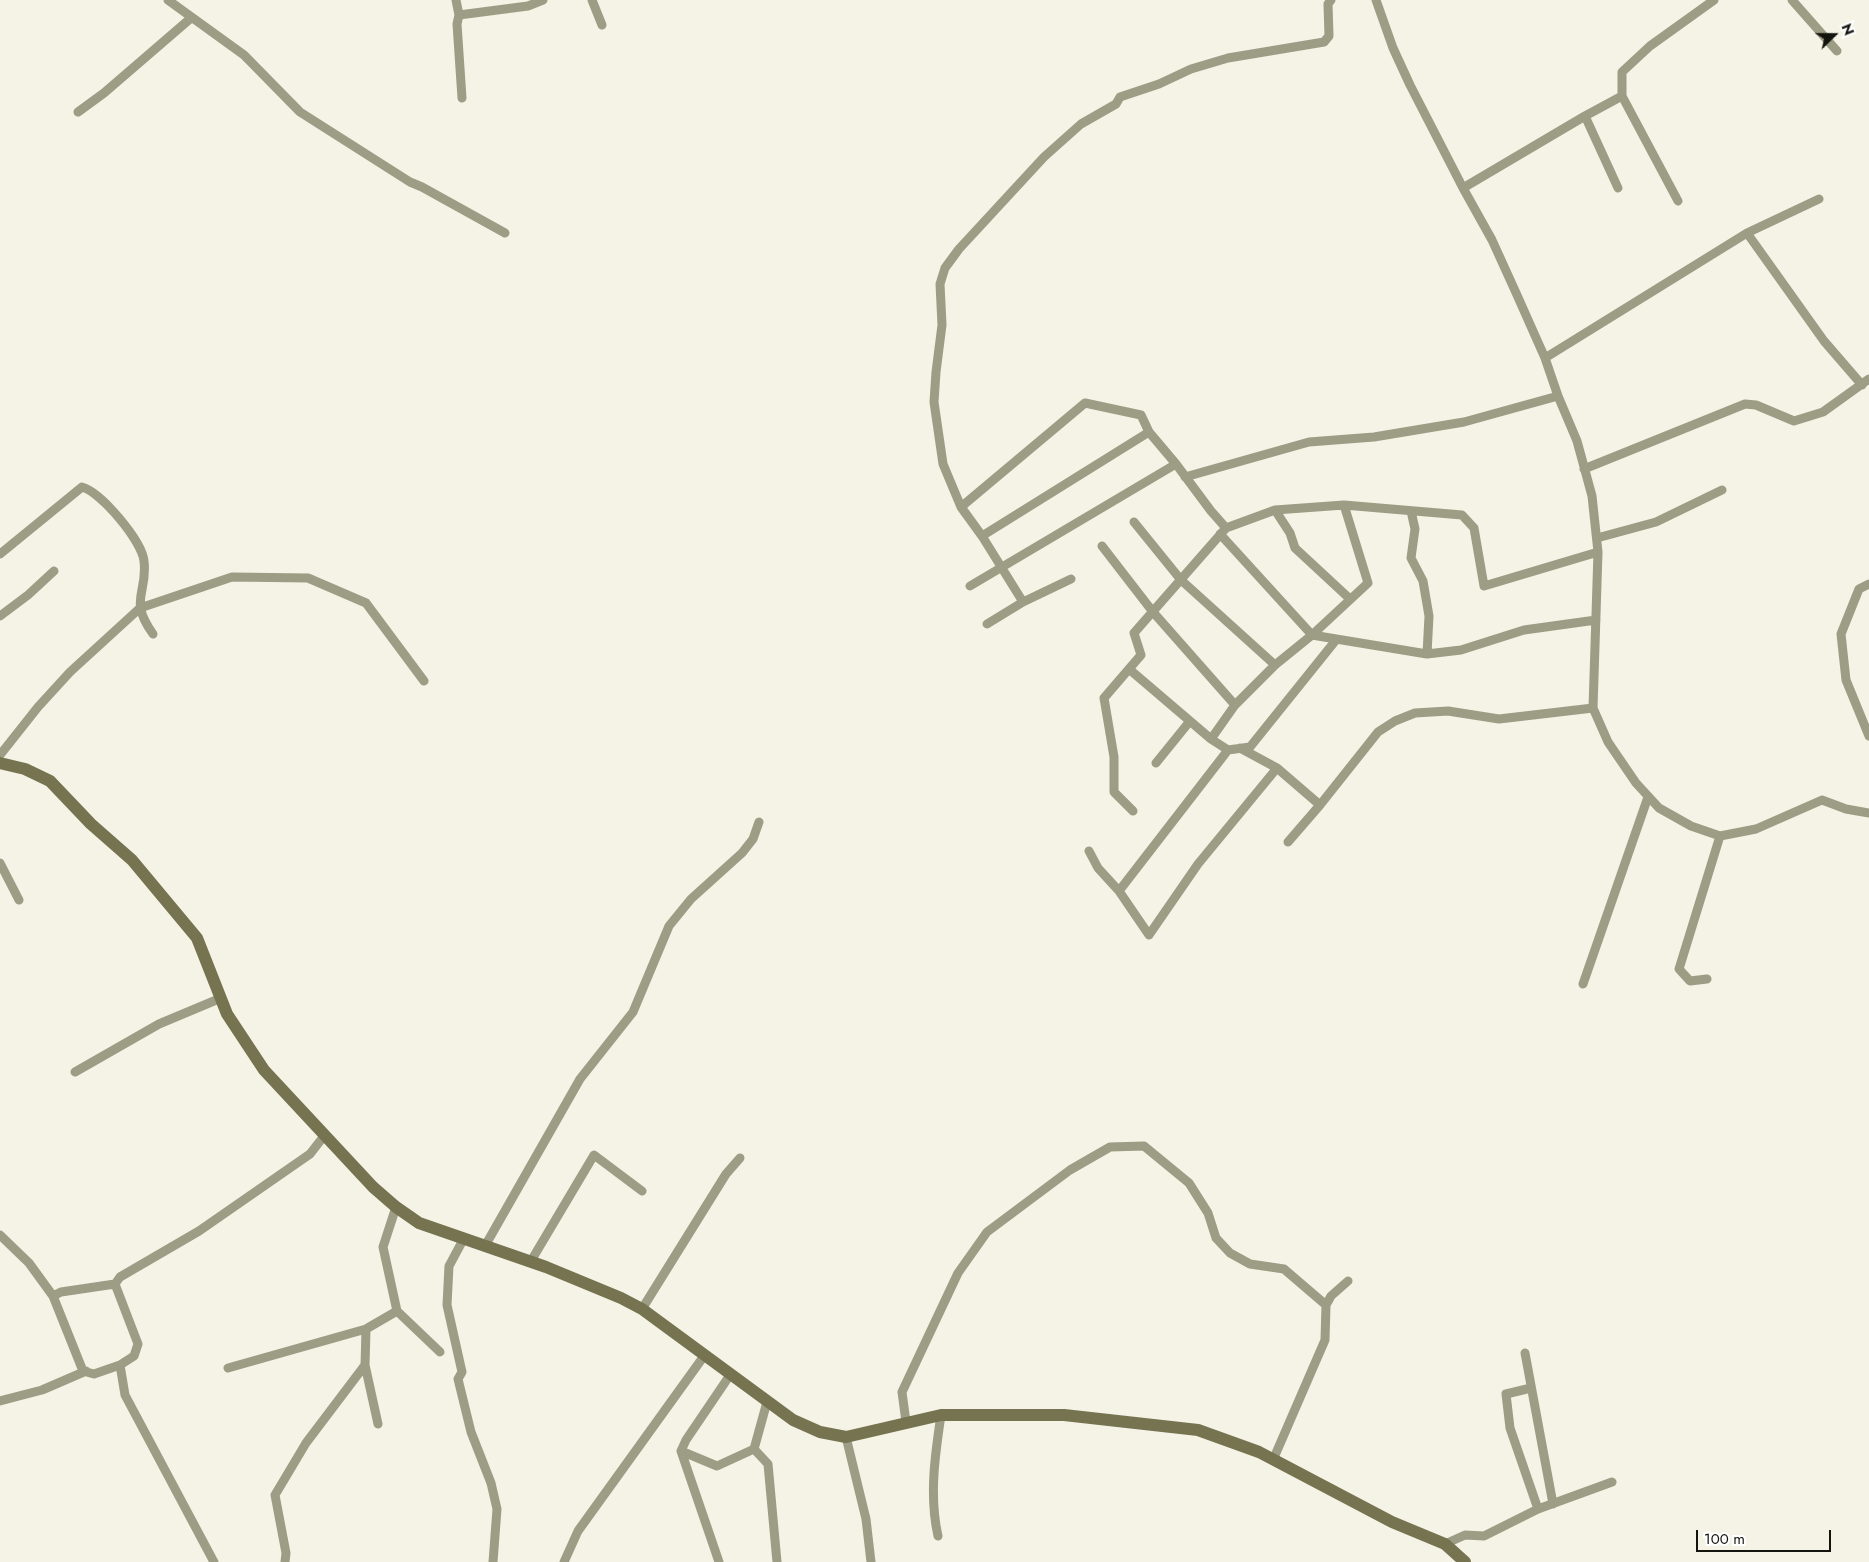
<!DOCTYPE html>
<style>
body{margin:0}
#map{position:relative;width:1869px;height:1562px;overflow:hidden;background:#f4f3e5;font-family:Jost,sans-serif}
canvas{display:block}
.north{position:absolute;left:1809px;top:10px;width:50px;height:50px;-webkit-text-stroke:4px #fff;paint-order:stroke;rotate:68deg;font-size:14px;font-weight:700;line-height:20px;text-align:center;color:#14140f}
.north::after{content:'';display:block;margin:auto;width:18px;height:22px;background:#14140f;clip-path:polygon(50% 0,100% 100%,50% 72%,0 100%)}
.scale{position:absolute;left:1696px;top:1530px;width:135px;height:22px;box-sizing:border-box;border:2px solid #14140f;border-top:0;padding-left:6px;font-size:15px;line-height:18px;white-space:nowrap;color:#14140f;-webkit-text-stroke:4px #fff;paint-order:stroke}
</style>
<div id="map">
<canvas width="1869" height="1562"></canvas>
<div class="north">N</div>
<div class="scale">100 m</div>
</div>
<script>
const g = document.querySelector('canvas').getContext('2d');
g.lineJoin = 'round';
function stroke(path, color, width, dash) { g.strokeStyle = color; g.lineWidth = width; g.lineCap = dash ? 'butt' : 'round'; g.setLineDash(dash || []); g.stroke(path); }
const street = new Path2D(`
 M168,0L244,55L300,112L410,182L422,187L505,233
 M456,0L459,15L457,24L462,98
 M592,0L602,25
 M1376,0L1393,48L1410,85L1463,188L1492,240L1517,295L1545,358L1558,396L1577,441L1592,496L1598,552L1593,708L1608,742L1636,783L1659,808L1691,826L1720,836L1756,829L1822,800L1846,809L1869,813
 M1792,0L1837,51
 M459,15L528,6L543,0
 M78,112L104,93L191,18
 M1585,116L1618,188
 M1463,188L1585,116L1622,96
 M1678,201L1622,96V72L1650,46L1714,0
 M1747,233L1824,341L1862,385
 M1545,358L1747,233L1819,199
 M1584,469L1745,404L1756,405L1794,421L1823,412L1869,379
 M1185,477L1309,442L1374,437L1464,422L1558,396
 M961,507L1085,403L1141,415L1149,432
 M1275,510L1290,533L1295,548L1350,599
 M1411,511L1415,529L1411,558L1423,581L1429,616L1427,654
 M1134,522L1181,580L1275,665
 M1220,534L1312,635L1427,654L1461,650L1524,630L1596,620
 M982,536L961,507L943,464L934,402L936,372L942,325L940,284L945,268L959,249L1044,157L1081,124L1116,104L1120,97L1159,84L1191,69L1228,58L1324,42L1329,36L1328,4L1331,0
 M1597,538L1656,522L1722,490
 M1102,546L1153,612L1235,705
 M0,554L82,487C101,492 142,541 144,561C148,594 128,599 153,634
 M1071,579L1023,602L982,536L1149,432L1176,464
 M1869,584L1859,589L1841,634L1846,680L1869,736
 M970,586L1176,464L1211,511L1226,528
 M0,616L28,595L54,571
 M987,624L1023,602
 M1129,669L1211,739
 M1240,748L1277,768
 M1228,750L1250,747L1336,640
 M0,755L38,707L70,672L140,608L232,577L308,578L366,603L424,681
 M1156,763L1190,721
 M1133,811L1114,792V757L1104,698L1141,655L1134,633L1226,528L1275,510L1344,505L1462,515L1474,528L1484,586L1598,552
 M1288,842L1320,805
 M1089,851L1098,868L1119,891L1149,935L1198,864L1277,768L1320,805L1378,732L1395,721L1415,713L1448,711L1499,719L1593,708
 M0,863L19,900
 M1119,891L1228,750L1211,739L1235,705L1275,665L1312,635L1368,583L1344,505
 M1707,979L1690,981L1679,969L1720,836
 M1583,984L1648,797
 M75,1072L159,1024L221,998
 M0,1235L29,1263L53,1296L83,1371L94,1374L120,1365
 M464,1238L449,1266L447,1305L462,1372L458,1379L471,1432L491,1483L497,1509L493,1562
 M485,1246L580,1079L633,1012L669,926L691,899L742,853L753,839L759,822
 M531,1261L594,1155L642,1191
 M53,1296L61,1292L115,1284
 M642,1309L726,1174L740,1158
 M397,1311L440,1352
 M1525,1353L1553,1504
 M365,1365L378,1424
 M228,1368L366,1329
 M1531,1388L1506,1394L1510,1428L1538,1509
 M0,1401L42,1390L86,1371
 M767,1402L754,1449L768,1464L777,1562
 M906,1422L902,1392L958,1273L987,1232L1070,1170L1110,1147L1144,1146L1189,1183L1208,1213L1216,1238L1230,1253L1250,1264L1284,1269L1326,1305
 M846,1437L866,1519L871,1562
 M681,1451L717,1466L754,1449
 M1273,1460L1325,1340L1326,1305L1331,1296L1348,1281
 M938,1536C929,1496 935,1455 941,1415
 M1445,1544L1465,1535L1484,1536L1538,1509L1612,1482
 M214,1562L125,1395L120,1365L134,1356L138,1344L115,1284L120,1277L199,1231L310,1154L324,1136
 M285,1562L286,1553L275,1495L306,1443L365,1365L366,1329L397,1311L383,1247L396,1207
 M564,1562L578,1531L704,1356
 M719,1562L681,1451L686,1440L730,1375`);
const secondary = new Path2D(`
 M0,763L25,769L50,781L91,824L132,860L197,938L227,1014L264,1070L373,1187L396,1207L419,1223L546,1267L621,1298L642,1309L793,1420L820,1432L846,1437L941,1415H1064L1198,1430L1259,1452L1392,1522L1445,1544L1465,1562`);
stroke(street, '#9d9c85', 9);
stroke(secondary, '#757350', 12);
</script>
